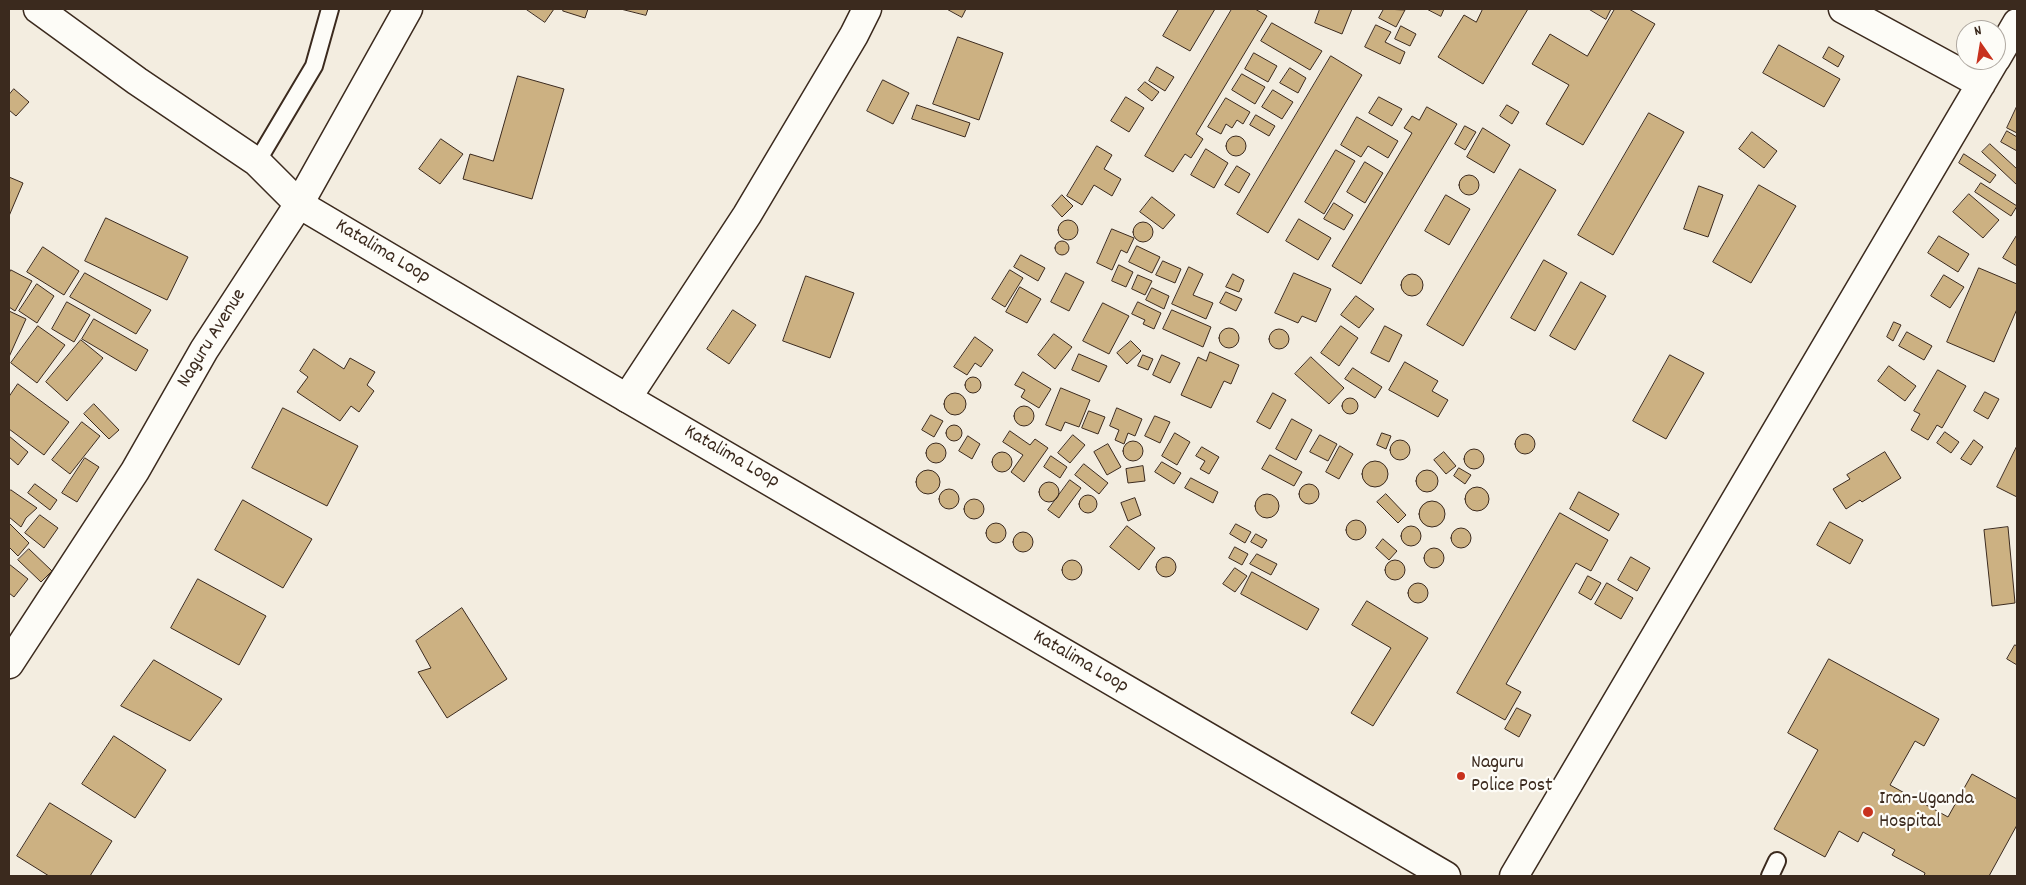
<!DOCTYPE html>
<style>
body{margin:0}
#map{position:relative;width:2026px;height:885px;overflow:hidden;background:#f3ede0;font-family:Dekko,sans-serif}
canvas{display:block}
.frame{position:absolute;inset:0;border:10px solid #3b2a1e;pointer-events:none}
.north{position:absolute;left:1956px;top:20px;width:50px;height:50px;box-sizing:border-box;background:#fdfcf7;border:1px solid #afa8a0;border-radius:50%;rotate:347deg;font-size:14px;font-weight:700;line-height:20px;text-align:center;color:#3b2a1e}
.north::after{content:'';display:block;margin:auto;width:18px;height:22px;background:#c8321e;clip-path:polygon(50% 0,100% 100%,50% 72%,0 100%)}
</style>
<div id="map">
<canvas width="2026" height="885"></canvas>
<div class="frame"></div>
<div class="north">N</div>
</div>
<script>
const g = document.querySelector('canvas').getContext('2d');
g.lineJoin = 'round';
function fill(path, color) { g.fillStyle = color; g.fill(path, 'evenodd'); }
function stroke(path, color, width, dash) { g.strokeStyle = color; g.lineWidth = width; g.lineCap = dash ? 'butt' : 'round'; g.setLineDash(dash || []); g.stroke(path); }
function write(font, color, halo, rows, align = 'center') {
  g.font = font + ' Dekko,sans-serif'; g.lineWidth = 4.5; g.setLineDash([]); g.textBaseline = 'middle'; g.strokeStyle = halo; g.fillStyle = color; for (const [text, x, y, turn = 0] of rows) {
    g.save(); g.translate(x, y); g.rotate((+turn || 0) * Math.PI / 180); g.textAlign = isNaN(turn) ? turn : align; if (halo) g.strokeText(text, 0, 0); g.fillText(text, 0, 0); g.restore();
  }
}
const building = new Path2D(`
 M526,9H554L545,22Z
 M564,9H588L585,18L563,11Z
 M621,9H648L646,15Z
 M947,9H966L962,17Z
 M1179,9H1215L1190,51L1163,36Z
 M1232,9H1255L1267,16L1196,134L1203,139L1191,158L1185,154L1173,172L1145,156Z
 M1320,9H1352L1342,34L1315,23Z
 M1384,9L1405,10L1396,27L1379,18Z
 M1427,9H1444L1441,16Z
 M1483,9H1528L1483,84L1438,57L1464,15L1476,22Z
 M1589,9H1611L1606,19Z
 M1615,9H1629L1655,24L1583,145L1546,124L1569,85L1532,64L1550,34L1587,56Z
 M1272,23L1322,51L1310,70L1261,41Z
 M1376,25L1391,32L1385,42L1405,52L1400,64L1365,47Z
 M1401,26L1416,34L1410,46L1395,39Z
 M958,37L1003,53L979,120L933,104Z
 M1779,45L1840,79L1824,107L1763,73Z
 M1829,47L1844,56L1838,67L1823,58Z
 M1254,53L1277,66L1268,82L1245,69Z
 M1331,56L1362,75L1268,233L1237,214Z
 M1157,67L1174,77L1165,91L1149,81Z
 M1290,68L1306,78L1298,93L1280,83Z
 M1242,74L1265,87L1255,104L1232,90Z
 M518,76L564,89L532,199L463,179L470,154L493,161Z
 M883,80L909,93L893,124L867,111Z
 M1145,82L1159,92L1152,101L1138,90Z
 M14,89L29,102L16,116L9,110V95Z
 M1273,90L1293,102L1282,119L1262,107Z
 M1126,97L1144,108L1129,132L1111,121Z
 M1379,97L1402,109L1392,126L1369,113Z
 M1226,98L1250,112L1243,124L1237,120L1232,128L1226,124L1221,134L1208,127Z
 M917,105L970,123L965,137L912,119Z
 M1507,105L1519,112L1512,124L1500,116Z
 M2017,106V133L2007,128Z
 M1427,107L1457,124L1361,284L1332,266L1412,133L1404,128L1412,116L1419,120Z
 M1649,113L1684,132L1613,255L1578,235Z
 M1256,115L1275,126L1269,136L1250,125Z
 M1357,117L1398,141L1388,158L1368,146L1361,157L1341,145Z
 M1465,126L1476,132L1465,150L1455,144Z
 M1483,128L1510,145L1494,173L1467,157Z
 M2007,131L2017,137V151L2001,142Z
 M1752,132L1777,151L1764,168L1739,149Z
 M1226 146a10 10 0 1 1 20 0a10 10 0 1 1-20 0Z
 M441,139L463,154L440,184L419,169Z
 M1990,144L2017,169V185L1982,152Z
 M1097,146L1112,155L1104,169L1121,179L1112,196L1094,185L1082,205L1067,196Z
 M1206,149L1228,163L1214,188L1191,175Z
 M1336,150L1355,161L1324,214L1305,202Z
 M1964,154L1996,175L1990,183L1959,163Z
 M1365,162L1383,173L1365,203L1347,192Z
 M1237,166L1250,174L1239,193L1225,185Z
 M1520,169L1556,190L1463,346L1427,325Z
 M1459 185a10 10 0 1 1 20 0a10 10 0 1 1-20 0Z
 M9,177L23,183L9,216Z
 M1981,183L2017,206L2011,216L1975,192Z
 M1759,185L1796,206L1751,283L1713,262Z
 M1699,186L1723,195L1708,237L1684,229Z
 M1969,194L1999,220L1983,238L1953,212Z
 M1062,195L1073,206L1062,217L1052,206Z
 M1446,195L1470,209L1449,245L1425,231Z
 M1152,197L1175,215L1163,229L1140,212Z
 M1334,203L1353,215L1344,230L1324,219Z
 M106,218L188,257L167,300L85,261Z
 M1299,219L1331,238L1318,260L1286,241Z
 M1058 230a10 10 0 1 1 20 0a10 10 0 1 1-20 0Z
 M1133 232a10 10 0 1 1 20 0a10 10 0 1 1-20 0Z
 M1112,229L1134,238L1127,253L1121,250L1112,270L1097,263Z
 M2017,235V266L2003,258Z
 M1939,236L1969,254L1958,272L1928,253Z
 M1055 248a7 7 0 1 1 14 0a7 7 0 1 1-14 0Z
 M1137,246L1160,257L1152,273L1129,262Z
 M43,247L79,271L64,295L27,272Z
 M1021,255L1045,268L1038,281L1014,267Z
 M1544,260L1567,273L1535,331L1511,318Z
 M1163,261L1181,269L1175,283L1156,275Z
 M1119,265L1133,272L1126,287L1112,281Z
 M1189,267L1203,274L1193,295L1213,303L1206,319L1172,304Z
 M1979,268L2017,284V309L1994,362L1947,342Z
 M11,270L32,281L15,311L9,307V274Z
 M1010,270L1023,278L1005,307L992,299Z
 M85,273L151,310L136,334L70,297Z
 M1066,273L1084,282L1069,311L1051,302Z
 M1294,273L1331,289L1316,322L1302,316L1298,323L1275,313Z
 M1233,274L1244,280L1239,292L1226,287Z
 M1401 285a11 11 0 1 1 22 0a11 11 0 1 1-22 0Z
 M1138,275L1152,281L1145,295L1132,289Z
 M1944,275L1964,287L1950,308L1931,296Z
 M806,276L854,293L830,358L783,341Z
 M1581,282L1606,296L1575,350L1550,336Z
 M37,284L54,296L37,323L19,311Z
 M1020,287L1041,299L1027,323L1006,312Z
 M1152,288L1169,296L1164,309L1146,300Z
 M1226,292L1242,299L1236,311L1220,303Z
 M1356,296L1374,309L1359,328L1341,315Z
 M67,302L90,315L74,342L52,329Z
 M1138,302L1161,313L1154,329L1143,324L1145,320L1132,314Z
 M1103,303L1129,316L1109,354L1083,341Z
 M733,310L756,325L729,364L707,349Z
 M1172,310L1211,327L1203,347L1163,329Z
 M9,311L26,319L9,357Z
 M94,319L148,350L136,371L82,339Z
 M1894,322L1901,325L1893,341L1887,337Z
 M38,326L65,345L37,383L11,363Z
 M1341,326L1358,338L1339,366L1321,353Z
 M1385,326L1402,335L1389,362L1371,353Z
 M1219 338a10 10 0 1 1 20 0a10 10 0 1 1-20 0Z
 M1269 339a10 10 0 1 1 20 0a10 10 0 1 1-20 0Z
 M1907,332L1932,346L1924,360L1899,346Z
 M1054,334L1072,347L1055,369L1038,355Z
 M975,337L993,350L981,367L975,363L967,375L954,367Z
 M81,340L103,358L67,401L46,382Z
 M1131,341L1141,351L1127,364L1117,353Z
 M314,349L344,369L350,358L375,372L367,385L374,391L359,412L351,406L340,421L297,392L308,377L300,371Z
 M1210,352L1239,365L1231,384L1224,381L1211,408L1181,395L1198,357L1206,361Z
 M1079,354L1107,366L1099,382L1072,370Z
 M1143,355L1153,359L1148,370L1138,366Z
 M1162,355L1180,363L1170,383L1153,375Z
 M1670,355L1704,373L1666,439L1633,421Z
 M1311,357L1344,388L1329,404L1295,374Z
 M1405,362L1438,381L1432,391L1448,400L1438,417L1389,390Z
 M1889,366L1916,386L1905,401L1878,381Z
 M1353,368L1382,387L1375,398L1345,379Z
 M1938,370L1966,386L1942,428L1937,425L1928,440L1911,430L1920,414L1914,411Z
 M1023,372L1051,389L1039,408L1021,397L1025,390L1015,385Z
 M965 385a8 8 0 1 1 16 0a8 8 0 1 1-16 0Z
 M18,384L69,422L44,455L9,429V397Z
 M1061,388L1090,400L1079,427L1065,422L1061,431L1046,425Z
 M1985,392L1999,399L1988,419L1974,411Z
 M944 404a11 11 0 1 1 22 0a11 11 0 1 1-22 0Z
 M1273,393L1286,400L1270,429L1257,422Z
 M1342 406a8 8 0 1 1 16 0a8 8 0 1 1-16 0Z
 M94,404L119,430L109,439L84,414Z
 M1014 416a10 10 0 1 1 20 0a10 10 0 1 1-20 0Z
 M283,408L358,446L327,506L252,468Z
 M1117,408L1142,419L1135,436L1128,433L1124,444L1115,440L1119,430L1110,426Z
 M1089,411L1105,417L1098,434L1082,428Z
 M931,415L943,421L934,437L922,430Z
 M1155,416L1170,422L1160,443L1145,436Z
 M1292,419L1312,430L1296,460L1276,449Z
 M82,422L100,436L70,474L52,460Z
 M946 433a8 8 0 1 1 16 0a8 8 0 1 1-16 0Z
 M1010,431L1030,445L1035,439L1048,448L1024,482L1011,472L1023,455L1003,442Z
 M1945,432L1959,442L1951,453L1937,443Z
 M1175,433L1190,442L1177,465L1162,456Z
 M1382,433L1391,436L1386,449L1377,445Z
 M1515 444a10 10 0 1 1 20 0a10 10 0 1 1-20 0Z
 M1073,435L1085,445L1070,463L1058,453Z
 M1320,435L1337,444L1328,461L1310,452Z
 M9,436L28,452L18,465L9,457Z
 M968,436L980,444L972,459L959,451Z
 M1974,440L1983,447L1971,465L1961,459Z
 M1390 450a10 10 0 1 1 20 0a10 10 0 1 1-20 0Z
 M1123 451a10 10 0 1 1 20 0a10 10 0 1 1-20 0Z
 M926 453a10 10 0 1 1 20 0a10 10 0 1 1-20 0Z
 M1108,444L1121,467L1107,475L1094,452Z
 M1340,446L1353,454L1339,479L1326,472Z
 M2017,446V497L1997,487Z
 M1202,447L1219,457L1209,474L1200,469L1205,461L1196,456Z
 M1464 459a10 10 0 1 1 20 0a10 10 0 1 1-20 0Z
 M1444,452L1456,466L1446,474L1434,460Z
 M1885,452L1901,478L1862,502L1860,500L1846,509L1833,489L1850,479L1847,475Z
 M992 462a10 10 0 1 1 20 0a10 10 0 1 1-20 0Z
 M1270,455L1302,472L1294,486L1262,469Z
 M1051,456L1067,467L1060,478L1044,467Z
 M85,458L99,467L77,502L62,493Z
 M1362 474a13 13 0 1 1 26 0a13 13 0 1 1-26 0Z
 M1162,462L1181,473L1174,484L1155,472Z
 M1084,464L1108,483L1099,494L1075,475Z
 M1143,466L1145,481L1128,483L1126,469Z
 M1459,468L1471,475L1465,484L1454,476Z
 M1416 481a11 11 0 1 1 22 0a11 11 0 1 1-22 0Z
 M916 482a12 12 0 1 1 24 0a12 12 0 1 1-24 0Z
 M1191,478L1218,492L1213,503L1185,488Z
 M1070,480L1081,488L1059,518L1048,510Z
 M1039 492a10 10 0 1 1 20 0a10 10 0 1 1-20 0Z
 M35,484L57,500L50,510L28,493Z
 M1299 494a10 10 0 1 1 20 0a10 10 0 1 1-20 0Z
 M1465 499a12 12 0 1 1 24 0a12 12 0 1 1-24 0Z
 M939 499a10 10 0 1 1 20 0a10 10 0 1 1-20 0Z
 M11,490L37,508L26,518L21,527L9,517V492Z
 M1579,492L1619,514L1609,531L1570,509Z
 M1386,494L1406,515L1398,523L1377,502Z
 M1255 506a12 12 0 1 1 24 0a12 12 0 1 1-24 0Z
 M1079 504a9 9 0 1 1 18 0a9 9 0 1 1-18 0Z
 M1135,498L1141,515L1128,521L1121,503Z
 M964 509a10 10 0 1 1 20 0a10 10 0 1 1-20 0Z
 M243,500L312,539L283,588L215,550Z
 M1419 514a13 13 0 1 1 26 0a13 13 0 1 1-26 0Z
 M1560,513L1608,540L1591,571L1576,563L1506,684L1521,692L1505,720L1457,693Z
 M40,515L58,528L44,548L25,533Z
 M1346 530a10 10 0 1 1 20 0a10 10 0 1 1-20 0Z
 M1830,522L1863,540L1850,564L1817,545Z
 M9,523L29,543L18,556L9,547Z
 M986 533a10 10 0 1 1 20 0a10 10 0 1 1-20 0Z
 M1236,524L1251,532L1245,543L1230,534Z
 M1127,526L1155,548L1139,570L1110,547Z
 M1401 536a10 10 0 1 1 20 0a10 10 0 1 1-20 0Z
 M2008,527L2015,603L1992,606L1984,530Z
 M1451 538a10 10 0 1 1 20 0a10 10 0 1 1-20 0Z
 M1013 542a10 10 0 1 1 20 0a10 10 0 1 1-20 0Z
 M1256,534L1267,540L1262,548L1251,542Z
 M1383,539L1397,551L1389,560L1376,548Z
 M1235,547L1248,554L1242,565L1229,558Z
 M1424 558a10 10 0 1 1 20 0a10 10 0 1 1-20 0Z
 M29,549L52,571L41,582L18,560Z
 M1257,554L1277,564L1271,575L1250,564Z
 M1631,557L1650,568L1637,591L1618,580Z
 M1156 567a10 10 0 1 1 20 0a10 10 0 1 1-20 0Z
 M1385 570a10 10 0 1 1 20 0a10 10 0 1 1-20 0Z
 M1062 570a10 10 0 1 1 20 0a10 10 0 1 1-20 0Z
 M9,564L28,579L14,597L9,593Z
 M1235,568L1247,576L1235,592L1223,584Z
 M1252,572L1319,609L1307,630L1241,594Z
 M1588,576L1601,583L1591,600L1579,593Z
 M198,579L266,616L239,665L171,628Z
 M1607,583L1633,598L1621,619L1595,604Z
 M1408 593a10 10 0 1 1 20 0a10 10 0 1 1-20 0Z
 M1367,601L1428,638L1373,726L1351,713L1391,648L1352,625Z
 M462,608L507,679L447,718L418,672L431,668L416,641Z
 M2015,645L2017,646V665L2007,659Z
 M1829,659L1939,719L1924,746L1915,741L1890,785L1948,817L1972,774L2017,799V825L1989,876H1924L1925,873L1892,855L1895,850L1863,832L1858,842L1839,831L1825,857L1774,829L1818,750L1788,733Z
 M154,660L222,699L190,741L121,706Z
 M1517,708L1531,715L1519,737L1505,729Z
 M114,736L166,770L135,818L82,784Z
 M50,803L112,841L90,876H49L17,856Z`);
const lane = new Path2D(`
 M257,162L314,66L330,9
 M1770,876L1777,861`);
const street = new Path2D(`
 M1843,9L1981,84
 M1996,59L2017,23
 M299,204L408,9
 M627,398L747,215L854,35L867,9
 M1514,876L1995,60`);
const secondary = new Path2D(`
 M38,9L137,81L257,162L299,204L603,384L1446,876
 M9,664L135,471L204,350L299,204`);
const markers = [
 [1461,776,5,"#c8321e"],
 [1868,812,6,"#c8321e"]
];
const streetNames = [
 ["Katalima Loop",382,253,31],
 ["Naguru Avenue",213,339,-58],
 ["Katalima Loop",731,458,30],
 ["Katalima Loop",1080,663,30]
];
const poiNames = [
 ["Naguru",1471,764],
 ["Police Post",1471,787],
 ["Iran-Uganda",1879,800],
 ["Hospital",1879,823]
];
fill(building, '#ccb182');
stroke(building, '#3b2a1e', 1);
stroke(lane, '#3b2a1e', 20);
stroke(street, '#3b2a1e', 31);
stroke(secondary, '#3b2a1e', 31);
stroke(lane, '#fdfcf7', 16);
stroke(street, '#fdfcf7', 28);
stroke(secondary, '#fdfcf7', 28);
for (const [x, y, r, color] of markers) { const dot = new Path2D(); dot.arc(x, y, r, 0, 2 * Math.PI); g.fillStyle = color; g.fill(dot); stroke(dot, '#fdfcf7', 2); }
write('20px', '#3b2a1e', '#fdfcf7', streetNames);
write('20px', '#3b2a1e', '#fdfcf7', poiNames, 'left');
</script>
